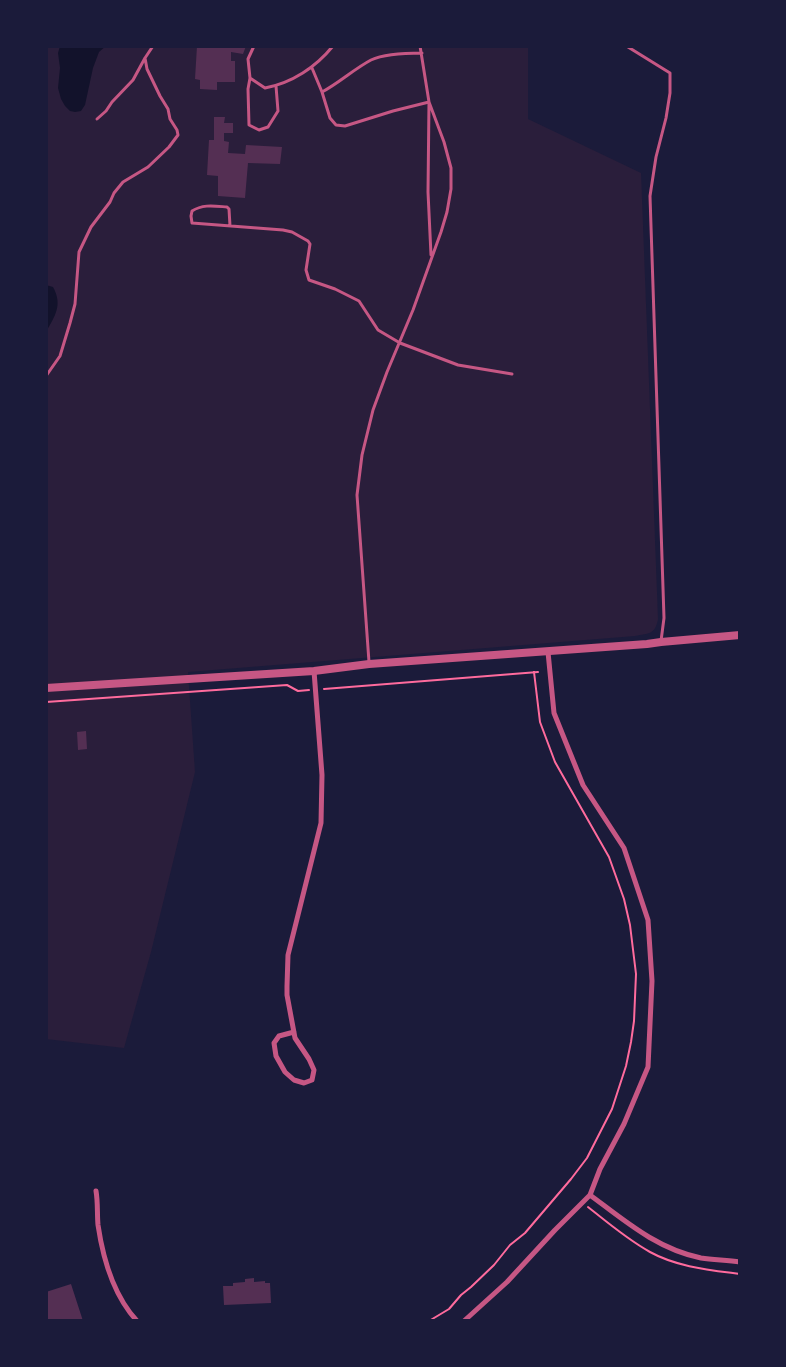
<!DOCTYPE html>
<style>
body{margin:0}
#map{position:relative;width:786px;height:1367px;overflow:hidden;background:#1b1b3a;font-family:"Roboto Condensed",sans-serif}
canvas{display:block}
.frame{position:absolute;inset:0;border:48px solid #1b1b3a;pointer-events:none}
</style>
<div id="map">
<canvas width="786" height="1367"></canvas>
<div class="frame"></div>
</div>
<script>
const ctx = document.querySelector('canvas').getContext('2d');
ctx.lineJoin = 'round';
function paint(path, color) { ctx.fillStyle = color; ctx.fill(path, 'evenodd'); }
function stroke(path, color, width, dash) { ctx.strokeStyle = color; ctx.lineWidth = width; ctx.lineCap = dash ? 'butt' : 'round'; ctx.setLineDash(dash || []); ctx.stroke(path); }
paint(new Path2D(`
 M 46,46 L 528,46 L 528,119 L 641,173 L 658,619 C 655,635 649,633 635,636 L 188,672 L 195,772 L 151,952 L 124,1048 L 46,1039 Z`), '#2a1e3b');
paint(new Path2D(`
 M 60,46 L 106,46 L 99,52 L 93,68 L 85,105 L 81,111 L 75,112 L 70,111 L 65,106 L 61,99 L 58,88 L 60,68 L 58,53 Z
 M 46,285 L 53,287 C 63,305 55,316 46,332 Z`), '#12122b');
paint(new Path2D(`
 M 197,46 L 246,46 L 243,54 L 231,52 L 231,61 L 235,61 L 235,82 L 217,82 L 217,90 L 200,89 L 200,80 L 195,79 Z
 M 214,117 L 225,117 L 224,123 L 233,123 L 233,133 L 224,133 L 224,141 L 229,142 L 228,153 L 245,154 L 246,145 L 282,147 L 280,164 L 248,163 L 245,198 L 218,196 L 218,176 L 207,175 L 209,140 L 214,140 Z
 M 86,731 L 87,749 L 78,750 L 77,732 Z
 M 254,1278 L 254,1282 L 265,1281 L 265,1283 L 270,1283 L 271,1303 L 224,1305 L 223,1286 L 233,1286 L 233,1283 L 245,1282 L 245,1279 Z
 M 71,1284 L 83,1321 L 47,1321 L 46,1292 Z`), '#542f53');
stroke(new Path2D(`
 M 324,689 L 538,672
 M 46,702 L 287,685 L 298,691 L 309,690
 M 588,1207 C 608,1223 628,1240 650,1252 C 677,1267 710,1270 740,1274
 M 429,1321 L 449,1309 L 461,1295 L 471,1287 L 494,1265 L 510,1245 L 525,1233 L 571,1179 L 587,1158 L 612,1109 L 626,1066 L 631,1042 L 634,1021 L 636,974 L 630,925 L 624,899 L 609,857 L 555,762 L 540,722 L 534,672`), '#ff6b9d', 2);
stroke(new Path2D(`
 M 254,46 L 248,59 L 250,78 L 265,88 C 292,83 316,67 333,46
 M 420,46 L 429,102 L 428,192 L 431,255
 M 628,47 L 670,73 L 670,93 L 666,118 L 656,157 L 650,196 L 664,618 L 661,641
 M 422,53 C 407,53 384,54 371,60 C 354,69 339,83 322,92 L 330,118 L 336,125 L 345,126 L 393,111 L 429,102
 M 312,68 L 322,92
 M 250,78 L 248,89 L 249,125 L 259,130 L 268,127 L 278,111 L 276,86
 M 97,119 L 106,111 L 112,102 L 133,80 L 145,58 L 153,46
 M 230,226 L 229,209 L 227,207 C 214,206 203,204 192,211 L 191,216 L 192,223 L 283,230 L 292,232 L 308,241 L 310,244 L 306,270 L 309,280 L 335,289 L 359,301 L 378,330 L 400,343 L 458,365 L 512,374
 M 46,376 L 60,356 L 70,323 L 75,304 L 79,252 L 91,227 L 110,202 L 114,193 L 123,182 L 148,167 L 169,147 L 178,135 L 177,130 L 170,119 L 168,109 L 160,96 L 147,69 L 145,58
 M 369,662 L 357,495 L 362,455 L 373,410 L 387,372 L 413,310 L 441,232 L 447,212 L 451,189 L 451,168 L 444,142 L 429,102`), '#c65784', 3);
stroke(new Path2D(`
 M 294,1032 L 279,1036 L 274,1043 L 276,1056 L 285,1072 L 294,1080 L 304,1083 L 312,1080 L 314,1070 L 309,1059 L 295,1038 L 287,995 L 287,986 L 288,955 L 321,823 L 322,775 L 314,671
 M 96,1191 C 98,1202 97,1214 98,1225 C 103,1259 114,1296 137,1321
 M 590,1195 C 625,1221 657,1249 701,1258 C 714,1260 727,1260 740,1262
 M 464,1321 L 507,1282 L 555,1230 L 590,1195 L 600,1169 L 624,1124 L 648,1067 L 652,981 L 648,920 L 624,848 L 583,785 L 554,713 L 548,652`), '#c65784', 5);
stroke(new Path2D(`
 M 46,688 L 314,671 L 369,664 L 647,644 L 661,642 L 740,635`), '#c65784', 8);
</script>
